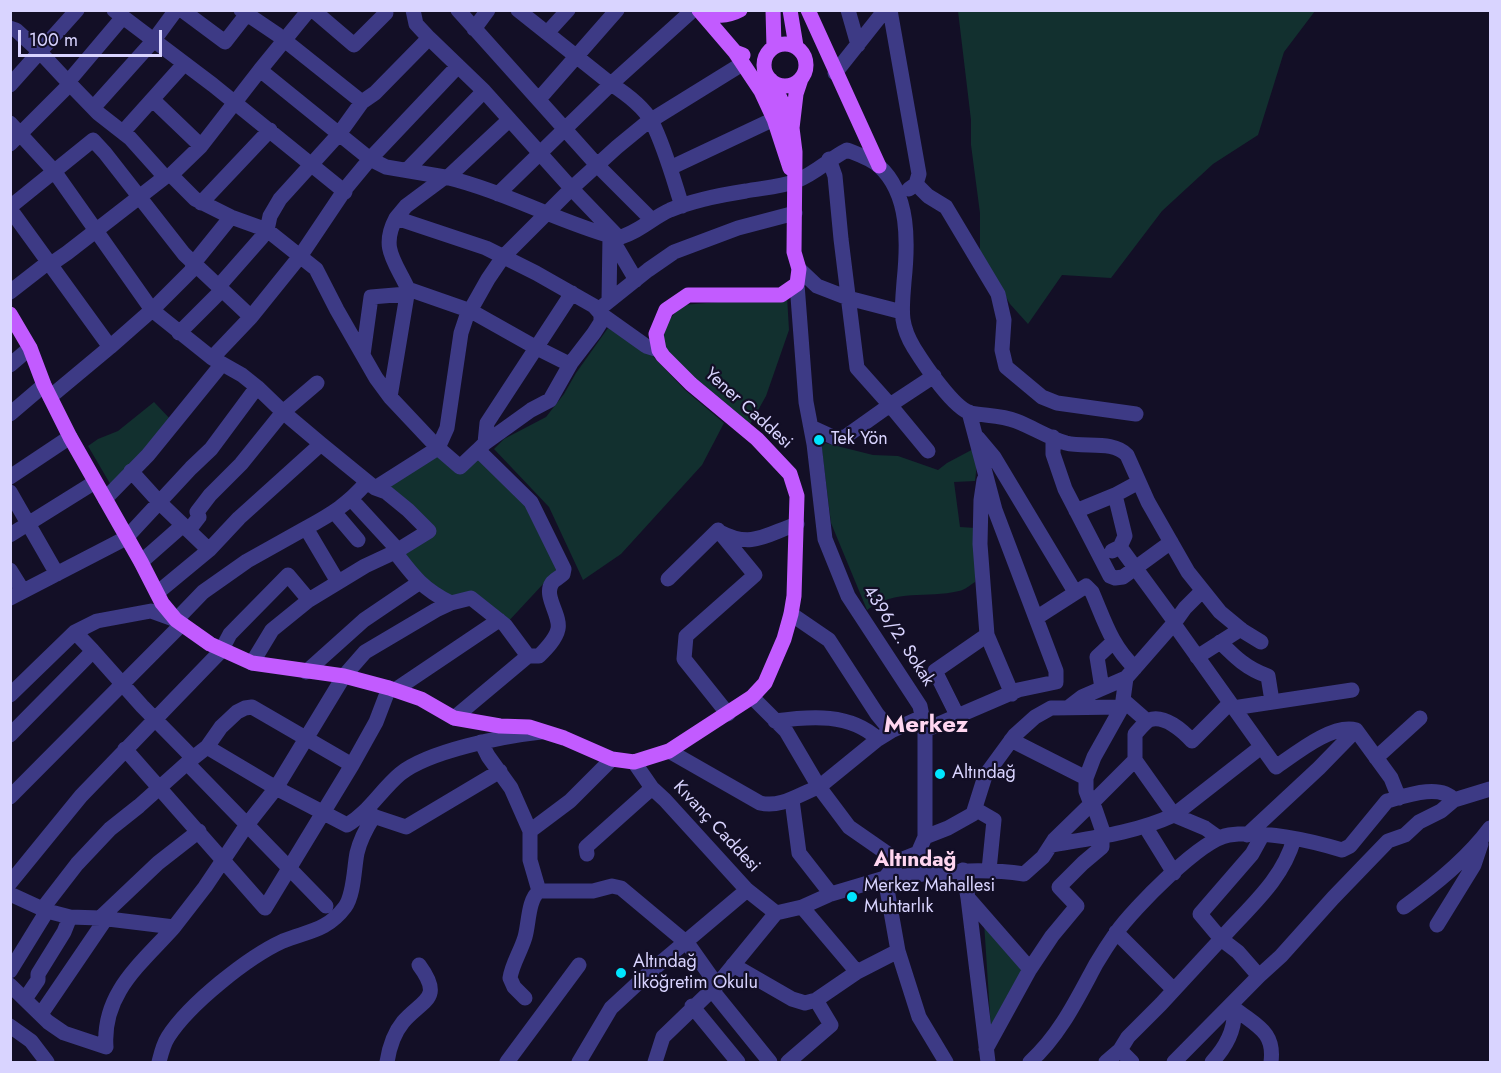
<!DOCTYPE html>
<meta charset="utf-8">
<style>
body{margin:0}
#map{position:relative;width:1501px;height:1073px;overflow:hidden;background:#130f26;font-family:Jost,sans-serif}
canvas{display:block}
.frame{position:absolute;inset:0;border:12px solid #d9d4ff;pointer-events:none}
.scale{position:absolute;left:18px;top:30px;width:144px;height:27px;box-sizing:border-box;border:3px solid #d9d4ff;border-top:0;padding-left:8px;font-size:18px;line-height:21px;white-space:nowrap;color:#d9d4ff;-webkit-text-stroke:4px #130f26;paint-order:stroke}
</style>
<div id="map">
<canvas width="1501" height="1073"></canvas>
<div class="frame"></div>
<div class="scale">100 m</div>
</div>
<script>
const ctx = document.querySelector('canvas').getContext('2d');
ctx.lineJoin = 'round';
function paint(path, color) { ctx.fillStyle = color; ctx.fill(path, 'evenodd'); }
function stroke(path, color, width, dash) { ctx.strokeStyle = color; ctx.lineWidth = width; ctx.lineCap = dash ? 'butt' : 'round'; ctx.setLineDash(dash || []); ctx.stroke(path); }
function drawText(font, color, halo, rows, align = 'center') {
  ctx.font = font + ' Jost,sans-serif'; ctx.lineWidth = 4.5; ctx.setLineDash([]); ctx.textBaseline = 'middle'; ctx.strokeStyle = halo; ctx.fillStyle = color; for (const [text, x, y, turn = 0] of rows) {
    ctx.save(); ctx.translate(x, y); ctx.rotate((+turn || 0) * Math.PI / 180); ctx.textAlign = isNaN(turn) ? turn : align; if (halo) ctx.strokeText(text, 0, 0); ctx.fillText(text, 0, 0); ctx.restore();
  }
}
paint(new Path2D(`
 M 958,11 L 1315,11 L 1284,52 L 1258,135 L 1213,164 L 1162,211 L 1111,278 L 1062,275 L 1028,324 L 1010,304 L 980,252 L 980,213 L 971,145 L 971,120 Z
 M 787,296 L 789,330 L 766,396 L 748,428 L 665,352 C 661,331 667,319 683,305 Z
 M 608,328 L 651,354 L 685,390 L 724,423 L 702,465 L 621,554 L 583,580 L 549,507 L 494,449 L 504,439 L 546,417 L 564,394 L 576,373 Z
 M 154,402 L 173,422 L 112,487 L 88,446 L 98,439 L 118,431 Z
 M 821,442 L 873,455 L 898,456 L 938,470 L 947,463 L 979,446 L 975,481 L 954,482 L 960,527 L 976,528 L 975,582 C 970,585 965,590 959,591 C 926,599 896,588 867,610 L 831,523 Z
 M 438,451 L 460,473 L 478,454 L 530,504 L 558,568 L 505,625 L 473,595 L 452,599 L 425,581 L 402,555 L 429,531 L 379,489 Z
 M 984,922 L 1024,969 L 991,1030 Z`), '#12302f');
stroke(new Path2D(`
 M 182,10 L 225,42 L 250,10
 M 313,10 L 354,45 L 386,13
 M 458,10 L 597,165 L 651,219
 M 518,10 L 611,84 C 625,93 643,106 652,122 C 665,148 673,178 682,206
 M 848,10 L 858,45
 M 890,10 L 919,174 L 916,184 L 909,189
 M 123,17 L 213,85 L 345,192
 M 10,28 L 16,30 L 40,52 L 68,82 L 123,17 L 114,10
 M 474,29 L 488,10
 M 547,33 L 568,10
 M 429,38 L 484,91 L 572,189 L 619,238
 M 458,66 L 370,159 L 386,167 L 445,177 L 406,206 L 396,218 L 486,248 L 536,273 L 594,306 L 601,314 L 601,322 L 594,333 L 571,363 L 550,400 L 531,410 L 485,443 L 478,450
 M 260,70 L 309,10
 M 835,73 L 885,10
 M 10,85 L 77,10
 M 539,99 L 617,10
 M 153,100 L 201,146
 M 362,102 L 375,93 L 429,38 L 416,24 L 413,10
 M 93,108 L 154,40 L 176,10
 M 10,123 L 54,171 L 152,310 L 212,358 L 242,375 L 257,387 L 283,412 L 321,444 L 375,488 L 386,492 L 408,510 L 429,531 L 395,552 C 414,577 423,589 451,603 L 471,598 L 505,625 L 528,656
 M 123,132 L 184,64
 M 10,144 L 70,84
 M 829,159 L 835,176 L 841,239 L 857,368 L 890,405 L 934,376
 M 670,168 L 774,119
 M 407,170 L 484,91
 M 171,175 L 195,199 L 231,217 L 267,230 L 316,269 L 337,310 L 376,378 L 390,397 L 438,448 L 460,467 L 478,450 L 531,502 L 564,569 L 563,574 C 560,577 554,580 552,583 C 543,596 561,615 558,629 C 556,639 546,649 539,656 L 528,656 L 454,718
 M 165,177 L 171,175 L 201,146 L 260,70 L 370,159 L 346,188 L 301,255 L 251,317
 M 445,177 C 504,191 558,222 617,238 C 636,234 652,218 670,210 C 694,200 720,195 746,191 C 762,188 781,187 796,181 C 815,174 829,159 847,150 C 857,154 870,158 879,166 C 910,194 908,244 904,282 C 902,310 899,323 914,348 C 924,364 954,409 971,413 C 986,416 1001,415 1016,421 C 1032,427 1049,438 1066,443 C 1085,448 1113,440 1127,455 L 1148,502 L 1188,572 L 1220,612 L 1243,631 L 1261,642
 M 447,178 L 509,120
 M 916,184 L 928,196 L 946,207 L 998,294 L 1004,320 L 1002,350 L 1006,367 L 1042,397 L 1057,403 L 1136,414
 M 498,194 L 611,84 L 693,10
 M 201,203 L 270,130
 M 10,207 L 93,140 L 105,153 L 184,254 L 251,317 L 212,358
 M 10,209 L 110,347 L 152,310 L 192,270 L 193,264 L 231,217
 M 396,218 C 380,248 395,261 408,289
 M 610,236 L 636,280
 M 799,269 L 817,286 L 848,298 L 902,312
 M 218,287 L 262,237 L 267,230 L 270,216 L 280,199 L 339,134 L 362,102 L 278,35 L 241,10
 M 10,292 L 46,264 L 51,264 L 67,253 L 165,177 L 130,138 L 98,113 L 68,82
 M 609,301 L 610,236
 M 598,310 L 648,270 L 674,252 L 738,228 L 795,213
 M 601,314 L 646,346 L 659,350
 M 179,333 L 222,290
 M 363,355 L 371,297 L 407,294
 M 10,365 L 30,348
 M 50,397 L 110,347
 M 390,397 L 408,289 L 471,311 L 535,347 L 565,362 L 571,363
 M 10,414 L 44,385
 M 811,427 L 835,438 L 845,437 L 890,405 L 928,451
 M 1053,437 L 1053,454 L 1065,489 L 1110,576 L 1115,578 L 1123,577 L 1171,542
 M 978,438 L 994,457 L 1075,592
 M 485,443 L 487,423 L 572,293
 M 131,471 L 160,503 L 209,550 L 157,593
 M 10,477 L 70,437
 M 984,480 L 981,500 L 980,544 L 987,635 L 1012,694
 M 375,488 L 438,448 L 447,428 L 461,333 L 466,318 L 488,279 L 503,257 L 573,187 L 617,147 L 645,124 L 742,64
 M 10,492 L 57,574
 M 105,499 L 148,455 L 222,364
 M 352,500 L 398,550
 M 1076,511 L 1115,495 L 1139,482
 M 335,513 L 358,540
 M 189,530 L 199,517 L 197,512 L 210,495 L 241,464 L 283,412 L 317,383
 M 718,530 L 755,575 L 686,636 L 684,659 L 728,714
 M 720,532 C 752,549 767,534 797,524
 M 10,535 L 95,482
 M 1120,547 L 1175,622
 M 209,550 L 239,518 L 321,444
 M 1112,551 L 1120,547 L 1125,536 L 1115,495
 M 141,562 L 183,525
 M 10,570 L 23,591
 M 668,579 L 718,530
 M 338,582 L 306,528 C 332,514 348,504 367,482
 M 10,598 L 126,538 L 191,468 L 211,449 L 257,387
 M 791,614 L 829,640 L 877,714 L 891,731
 M 1036,618 L 1086,586 L 1092,592 C 1105,622 1111,645 1135,668
 M 1174,624 L 1276,767 C 1295,754 1333,723 1356,730 L 1391,778 L 1399,798
 M 1220,642 C 1235,657 1247,669 1268,676 L 1272,701
 M 93,651 L 142,706 L 193,758 L 187,763 L 326,906
 M 1197,657 L 1241,629
 M 252,663 L 272,630 L 309,600 L 365,566 L 395,552
 M 306,672 L 364,620 L 420,582
 M 1102,688 L 1097,657 L 1113,642
 M 395,690 L 499,620
 M 10,695 L 75,632 L 97,621 L 151,611 L 176,620 L 203,592 L 247,561 L 306,528
 M 752,697 L 786,731 L 819,787 L 878,739 L 891,731 L 922,717
 M 1123,700 L 1147,721
 M 1229,704 L 1192,741 C 1183,731 1164,714 1149,720 C 1144,723 1139,730 1135,734 L 1135,760 L 1174,815 L 1261,747
 M 1069,707 L 1082,697 L 1126,678
 M 1233,708 L 1352,690
 M 958,717 L 935,671 L 987,635
 M 775,721 C 811,716 850,713 878,739
 M 925,730 L 1018,690 L 1056,682 L 1056,671 L 995,510 L 969,412
 M 10,735 L 93,651 L 75,632
 M 1011,740 L 1086,778
 M 481,742 L 488,756 L 511,788 L 530,831 L 530,860 L 539,891 C 528,900 529,923 525,937 C 521,951 512,964 510,978 L 514,987 L 525,998
 M 207,747 L 276,788 L 347,825 C 368,813 381,790 400,774 C 428,751 504,736 541,732
 M 125,749 L 265,908 L 352,765 L 252,707 L 245,708 L 237,712 L 221,727 L 207,747 L 193,758
 M 669,751 L 760,803 C 782,808 799,794 819,787 L 849,827 L 898,861
 M 1376,758 L 1420,718
 M 634,762 L 652,788 L 665,800 L 747,890 L 776,913
 M 352,765 L 376,722 L 389,688
 M 10,797 L 182,624
 M 792,800 L 799,853 L 831,894
 M 975,809 L 994,820 L 989,870
 M 367,814 L 406,827 L 500,771
 M 1145,826 L 1174,873
 M 530,831 L 570,801 L 612,759
 M 1263,834 L 1252,854 L 1200,914 L 1221,939 C 1249,907 1282,881 1294,839
 M 1104,835 L 1095,809 L 1091,804 L 1135,760
 M 1247,835 L 1319,768 L 1356,730
 M 925,837 L 948,828 L 973,814 L 985,776 L 1015,735 L 1035,717 L 1051,708 L 1122,707
 M 1051,845 C 1092,838 1135,833 1174,815 L 1205,828 L 1219,838
 M 587,854 L 586,847 L 652,788
 M 963,870 L 968,898 L 988,1062
 M 10,883 L 81,796 L 221,651 L 230,634 L 288,575 L 309,600
 M 539,891 L 593,891 L 612,886 L 621,888 L 688,944 L 717,985
 M 10,894 L 47,911 L 70,917 L 100,918 L 174,927 L 205,887 L 246,826 L 276,788 L 344,676 L 365,652 L 436,610 L 451,603
 M 968,898 L 1030,969 L 1052,936 L 1077,906 L 1059,887 L 1083,863 L 1102,847 L 1102,841 L 1098,836
 M 802,907 L 857,972
 M 1404,907 C 1436,884 1467,859 1490,828
 M 43,908 L 77,864 L 110,829 L 139,806 L 187,763
 M 776,913 L 802,907 L 831,894 L 885,878 L 898,861 L 918,853 L 925,837 L 925,730 L 920,706 L 848,596 L 825,539 L 814,444 L 806,402 L 797,284
 M 100,918 L 158,863 L 199,831
 M 1437,925 L 1474,865 L 1481,844
 M 1116,932 L 1173,989
 M 898,951 L 919,1017 L 946,1062
 M 733,965 L 792,999 L 805,1003 L 816,1000 L 857,972 L 898,951 L 885,878 C 932,873 977,867 1024,874 L 1043,857 L 1054,840 L 1091,804 L 1086,791 L 1086,778 L 1094,757 L 1122,707 L 1126,678 L 1175,622 L 1185,608 L 1202,591
 M 10,971 L 47,911
 M 10,985 L 48,1022 L 64,1033 L 106,1047 C 102,993 141,964 174,927
 M 711,989 L 770,1062
 M 25,999 L 38,980 L 38,974 L 64,932 L 70,917
 M 692,1006 L 738,1062
 M 1234,1008 C 1256,1026 1275,1031 1271,1062
 M 41,1014 L 105,920
 M 10,1026 L 31,1041 L 47,1062
 M 986,1049 L 1030,969
 M 1120,1050 L 1132,1062
 M 159,1062 C 161,1054 163,1045 168,1037 C 189,1004 248,957 283,941 C 308,931 327,931 345,907 C 354,895 354,868 357,853 C 360,840 367,827 374,816
 M 387,1062 C 389,1049 394,1033 403,1022 C 423,999 444,999 419,965
 M 507,1062 L 579,965
 M 579,1062 L 611,1008 L 651,971 L 747,890
 M 655,1062 L 663,1037 L 717,985 L 776,913
 M 788,1062 L 831,1025 L 816,1000
 M 1030,1062 C 1060,1035 1077,999 1096,964 C 1102,954 1109,943 1116,933 C 1133,909 1201,839 1229,835 C 1262,830 1309,840 1342,850 L 1350,846 L 1387,801 C 1405,796 1440,783 1454,800
 M 1106,1062 L 1120,1050 L 1128,1037 L 1161,1004 L 1221,939 L 1238,952 L 1259,976 L 1281,956 L 1333,898 L 1388,841 L 1405,835 L 1419,822 L 1441,811 L 1454,800 L 1490,789
 M 1174,1062 L 1259,976
 M 1212,1062 C 1225,1048 1236,1029 1234,1008 L 1229,1007`), '#3d3a85', 15);
stroke(new Path2D(`
 M 699,10 L 735,52 L 743,55
 M 702,10 C 716,17 727,17 740,10
 M 773,10 L 774,47
 M 790,10 L 796,46
 M 808,10 L 879,166
 M764 65a21 21 0 1 1 42 0a21 21 0 1 1-42 0Z
 M 735,52 L 761,91 L 774,119 L 790,168
 M 771,80 L 782,102 L 791,125
 M 10,314 L 30,348 L 44,385 L 70,437 L 141,562 L 162,603 L 176,620 L 210,644 L 252,663 L 344,676 L 389,688 L 421,699 L 454,718 L 500,726 L 529,727 L 564,738 L 612,759 L 634,762 L 669,751 L 752,697 L 765,683 L 784,639 L 791,614 L 794,596 L 797,496 L 790,474 L 757,439 L 691,384 L 663,356 L 659,350 L 656,334 L 666,310 L 688,295 L 781,295 L 797,284 L 799,269 L 794,252 L 795,152 L 792,128 L 796,94 L 801,79`), '#c25bff', 15);
for (const [x, y, r, color] of [
 [819,440,6,"#00e5ff"],
 [940,774,6,"#00e5ff"],
 [852,897,6,"#00e5ff"],
 [621,973,6,"#00e5ff"]
]) { const dot = new Path2D(); dot.arc(x, y, r, 0, 2 * Math.PI); ctx.fillStyle = color; ctx.fill(dot); stroke(dot, '#130f26', 2); }
drawText('18px', '#d9d4ff', '#130f26', [
 ["Yener Caddesi",748,409,42],
 ["4396/2. Sokak",898,636,57],
 ["Kıvanç Caddesi",716,827,47]
]);
drawText('18px', '#d9d4ff', '#130f26', [
 ["Tek Yön",831,440],
 ["Altındağ",952,774],
 ["Merkez Mahallesi",864,887],
 ["Muhtarlık",864,908],
 ["Altındağ",633,963],
 ["İlköğretim Okulu",633,984]
], 'left');
drawText('bold 21px', '#ffd6f0', '#130f26', [
 ["Altındağ",915,861]
]);
drawText('bold 24px', '#ffd6f0', '#130f26', [
 ["Merkez",926,726]
]);
</script>
